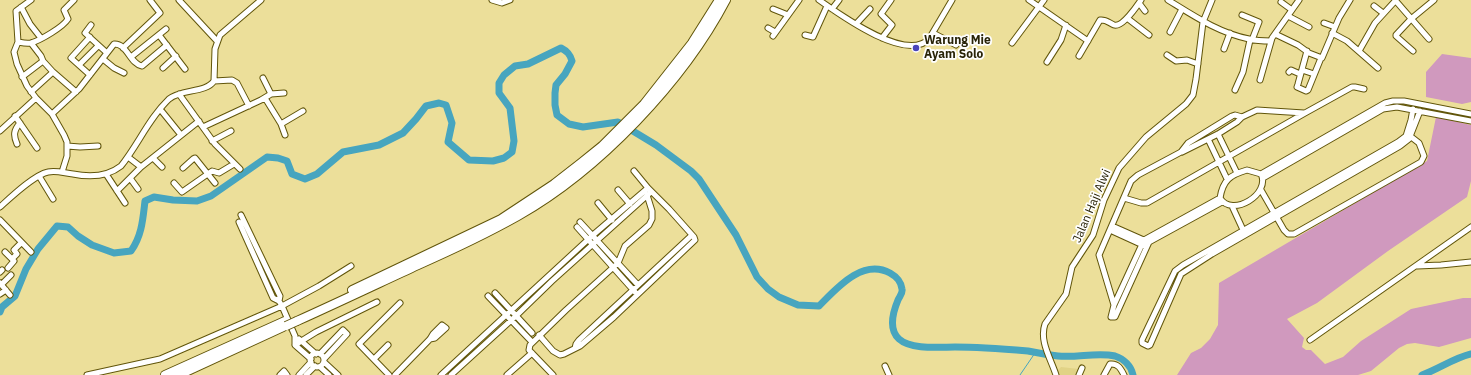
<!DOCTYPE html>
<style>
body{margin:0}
canvas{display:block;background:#ecdf9a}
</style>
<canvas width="1471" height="375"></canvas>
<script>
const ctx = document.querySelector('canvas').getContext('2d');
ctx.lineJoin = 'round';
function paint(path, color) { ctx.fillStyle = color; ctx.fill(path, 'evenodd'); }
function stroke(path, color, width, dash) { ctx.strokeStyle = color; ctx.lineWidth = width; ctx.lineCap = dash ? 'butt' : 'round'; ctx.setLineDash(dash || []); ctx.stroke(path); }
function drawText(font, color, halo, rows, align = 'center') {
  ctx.font = font + ' "IBM Plex Sans",sans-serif'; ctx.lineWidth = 3.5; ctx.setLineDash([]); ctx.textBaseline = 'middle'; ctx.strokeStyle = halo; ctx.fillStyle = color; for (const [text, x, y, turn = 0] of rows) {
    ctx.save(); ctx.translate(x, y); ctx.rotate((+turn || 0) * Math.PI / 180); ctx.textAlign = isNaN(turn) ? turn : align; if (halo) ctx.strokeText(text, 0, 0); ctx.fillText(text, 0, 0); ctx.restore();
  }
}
paint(new Path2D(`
 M 1061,367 L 1079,369 L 1076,375 L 1059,375 L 1057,371 Z`), '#e1d386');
paint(new Path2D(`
 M 1442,54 L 1471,58 L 1471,102 L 1462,104 L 1426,97 L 1426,72 Z
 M 1436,117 L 1471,125 L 1471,181 L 1467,197 L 1388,251 L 1317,303 L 1287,319 L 1304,338 L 1302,347 L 1306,350 L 1311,350 L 1325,364 L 1343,357 L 1361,341 L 1411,309 L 1463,298 L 1471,298 L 1471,338 L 1439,347 L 1415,343 L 1407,344 L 1399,348 L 1371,371 L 1358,375 L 1177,375 L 1191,353 L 1201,348 L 1210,339 L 1218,325 L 1219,283 L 1427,161 Z`), '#d099be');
stroke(new Path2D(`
 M 1020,375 L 1035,353`), '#47a5bf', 1);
stroke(new Path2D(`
 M 0,312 L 2,307 L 15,296 L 26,269 L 38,249 L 57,226 L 68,227 L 78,236 L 92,245 L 114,253 L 131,251 C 142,236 143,218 145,201 L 154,197 L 173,200 L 197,201 L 211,196 L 267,157 L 278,158 L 287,161 L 292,174 L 305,179 L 317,174 L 343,152 L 379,145 L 403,133 L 416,119 L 426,106 L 439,103 L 446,105 L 452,123 L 448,142 L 469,160 L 493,161 L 504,158 L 512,152 L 514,141 L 510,108 L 499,93 L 499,83 L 504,75 L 515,66 L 528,64 L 561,48 C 567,51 570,54 572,61 L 565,74 L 556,85 L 555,93 L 555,105 L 557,115 L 569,124 L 583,127 L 618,122 L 656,145 L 691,171 L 699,179 L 736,235 L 757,277 L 768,289 L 779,297 L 798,305 L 819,306 C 836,289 862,258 890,273 C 897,277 901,281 902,289 C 903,293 900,296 898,300 C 893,312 888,329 899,339 C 911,350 940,347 955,347 C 979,347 1004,349 1028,351 C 1038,353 1048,355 1058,356 C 1077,358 1097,352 1115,356 C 1124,359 1131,366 1133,375
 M 1422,375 C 1439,369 1454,358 1471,354`), '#47a5bf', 7);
const minor = new Path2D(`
 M 31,0 L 16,11 L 18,42 L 14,52 L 17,64 L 27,86 L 36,98 L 52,114 L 64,135 L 67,142 L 67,156 L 62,172
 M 179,0 L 217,41
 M 492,0 L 502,3 L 510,0
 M 819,0 C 839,14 906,63 929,39 L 952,0
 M 1029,0 L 1088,41
 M 1168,0 C 1194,16 1219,33 1249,39 C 1257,41 1264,41 1271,41
 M 1395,0 L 1429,39
 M 1281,2 L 1292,10
 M 1139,3 L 1145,11
 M 1374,6 L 1383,13
 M 21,7 L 30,24 L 41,38
 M 773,9 L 788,15
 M 832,9 L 839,0
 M 1242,15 L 1259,22 L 1252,40
 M 1288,16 L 1309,27
 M 1127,18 L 1149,35
 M 1324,23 L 1335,27
 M 856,24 L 870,9
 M 91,25 L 85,33 L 107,53
 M 768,28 L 775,32
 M 1170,32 L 1182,9
 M 933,33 L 956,45
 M 1332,33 L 1347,41 L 1378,68
 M 1275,34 L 1298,45 L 1309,53 L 1322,58 L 1339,18 L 1350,0
 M 159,35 L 185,69
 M 805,35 L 813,37 L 827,6
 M 773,36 L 799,0
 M 90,37 L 71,58 L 90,75
 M 882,38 L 892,25 L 881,14 L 891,0
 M 18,42 C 23,43 27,44 31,43 C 41,40 63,27 68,19 L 64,10 L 74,0
 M 31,43 L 41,56 L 43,61
 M 1012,43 L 1044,0
 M 123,48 L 160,13 L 150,0
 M 1224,49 L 1230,33
 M 1307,51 L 1298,84 L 1297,87 L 1306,91 L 1308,90 L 1321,58
 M 1359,51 L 1375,23 L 1396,0
 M 1413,51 L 1396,36 L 1396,35 L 1411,19 L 1434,0
 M 1167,55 L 1176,61 L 1187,60 L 1198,64
 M 1079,56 L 1100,20 C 1106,19 1109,23 1114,25 C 1122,28 1137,6 1141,0
 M 131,57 L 166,29
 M 103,59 L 114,68 L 124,73
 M 1047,62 L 1061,40 L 1066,25
 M 79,65 L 97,47
 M 163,68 L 176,56
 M 1302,70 L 1314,74
 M 1289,72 L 1291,70 L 1300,74
 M 22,77 L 43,61 L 53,72
 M 263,78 L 271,94
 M 1260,80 L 1272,38 L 1299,0
 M 214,81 L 232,80 L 237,83 L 249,106
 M 1235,90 L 1243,72 L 1250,40
 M 31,92 L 53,72 L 76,92
 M 179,94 L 215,144 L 240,169
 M 265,98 L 281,124 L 285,135
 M 160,109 L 181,135
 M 1413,109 L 1411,120 L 1406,136 L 1398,142 L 1183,265 L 1175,271 L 1142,340 L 1142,343 L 1148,346 L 1150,345 L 1181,274 L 1212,254 L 1400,146 L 1409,139 L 1420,111
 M 52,114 L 79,89 L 114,44 C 127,43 130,64 142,66 L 167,45
 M 15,116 L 37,148
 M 281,124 L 303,111
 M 203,127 L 261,100 L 271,94 L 284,93
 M 0,131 L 36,98
 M 1218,134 L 1237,173
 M 1208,139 L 1227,179
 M 212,141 L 231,131
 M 17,144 C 13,135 14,130 20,123
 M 67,146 L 80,147 L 98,146
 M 1182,152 L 1218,134 L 1237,122 L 1242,117 L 1257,110 L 1304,113
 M 128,157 L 141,167
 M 153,158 L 162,167
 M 183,168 L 193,159 L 195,158 L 215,183
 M 1247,170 L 1261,174 C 1271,194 1232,218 1220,198 C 1223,180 1230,175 1247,170 Z
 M 106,174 L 125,203
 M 1261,174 L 1385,103 L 1393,101 L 1404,101 L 1471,114
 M 39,176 L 53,199
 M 130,178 L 138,189
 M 1263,178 L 1383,109 L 1397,107 L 1471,121
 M 174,183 L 182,192 L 212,171 L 219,173 L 234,164
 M 618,190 L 630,204
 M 1261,190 L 1284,230 L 1288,234 L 1294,234 L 1421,162 L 1424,156 L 1419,143 L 1410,136
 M 117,191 L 141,167 L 199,121
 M 1124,198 L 1141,203 L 1147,203 L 1305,113 L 1352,87 L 1355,87 L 1364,89
 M 1220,198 L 1144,240 L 1114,305 L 1111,317 L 1115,317 L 1149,242 L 1222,202
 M 598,203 L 612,220
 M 1232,206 L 1244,232
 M 0,207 C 11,197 34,175 48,172 C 56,170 64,173 73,174 C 88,177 107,177 121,166 C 138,145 149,118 169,99 C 181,89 206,93 214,81 L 215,49 L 220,35 L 261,0
 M 241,215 L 278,292 L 280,296 L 279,301
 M 0,220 L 31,252
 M 239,222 L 273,298 L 279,301 L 282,306 L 319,286 L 351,266
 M 580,222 L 638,285
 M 1112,226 L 1146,241
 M 577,227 L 635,292
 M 1110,230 L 1145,246
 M 5,252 L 12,259
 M 1417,266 L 1441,265 L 1471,262
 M 8,268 L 14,261 L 12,259 L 17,254 L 14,250 L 21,243
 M 0,272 L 2,270
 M 0,283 L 10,295
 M 1,285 L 11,275
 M 495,293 L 532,333
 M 0,294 L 6,290
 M 488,296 L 532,342
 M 1114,305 L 1099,255 L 1131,181 L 1138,175 L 1181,152 L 1188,143 L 1232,116 L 1235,115 L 1242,117
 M 539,335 L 553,351 L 560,355 L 564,354 L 580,346 L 614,317 L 695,240 L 694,237 L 669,209 L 648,188 L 634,171
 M 299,339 L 316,354
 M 1310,340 L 1471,227
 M 295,345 L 316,332 L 377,302
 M 575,348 L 576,344 L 579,340 L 692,235
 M310 360a7 7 0 1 1 14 0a7 7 0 1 1-14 0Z
 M 320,354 L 343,330 L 347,334 L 324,359
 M 374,359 L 388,345
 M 324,362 L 338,375
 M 885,366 L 889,375
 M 320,367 L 329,375
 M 87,375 L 160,359 L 282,306 L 295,336 L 295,345 L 311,359
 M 280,375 L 284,371 L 287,375
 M 299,375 L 311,362
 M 306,375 L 315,366
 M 389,375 L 359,344 L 400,303
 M 395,375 L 430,339 L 433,334 L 442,325 L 446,328 L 435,338 L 430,339
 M 441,375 L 593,235 L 648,188
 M 451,375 L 517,315 L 552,281 L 651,192
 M 507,375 L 532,353
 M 553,375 L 529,350 L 530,345 L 566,310 L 618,263 L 625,246 L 649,225 L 652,219 L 652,211 L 647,195
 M 1056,375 C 1051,359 1039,341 1045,324 L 1066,294 L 1072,267 L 1093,235 L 1104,200 L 1119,168 L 1146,137 L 1186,104 L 1193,95 L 1196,79 L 1203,22 L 1212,0
 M 1079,375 L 1082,368
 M 1104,375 L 1110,364 C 1118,363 1121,369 1124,375`);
const highway = new Path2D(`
 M 352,290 L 501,219 L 554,184 L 581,163 L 602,146 L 644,104 L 692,43 L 719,0
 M 297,321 C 337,303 377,284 418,265 C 452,250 486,234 518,216 C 599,170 683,82 726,0
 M 165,375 L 285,321
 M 179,375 L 283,327`);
stroke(minor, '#61550a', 7);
stroke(highway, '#61550a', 10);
stroke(minor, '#fff', 5);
stroke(highway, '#fff', 8);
const highwayBridge = new Path2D(`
 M 286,326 L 297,321`);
stroke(highwayBridge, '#61550a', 10, []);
stroke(highwayBridge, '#fff', 8);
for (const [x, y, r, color] of [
 [916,48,4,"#4a44ba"]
]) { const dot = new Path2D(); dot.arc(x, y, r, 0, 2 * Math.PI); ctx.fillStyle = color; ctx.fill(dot); stroke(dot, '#fefefe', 1.5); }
drawText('bold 12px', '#282307', '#fefefe', [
 ["Warung Mie",924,41],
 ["Ayam Solo",924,55]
], 'left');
drawText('12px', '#282307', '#fefefe', [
 ["Jalan Haji Alwi",1092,206,-67]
]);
</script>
